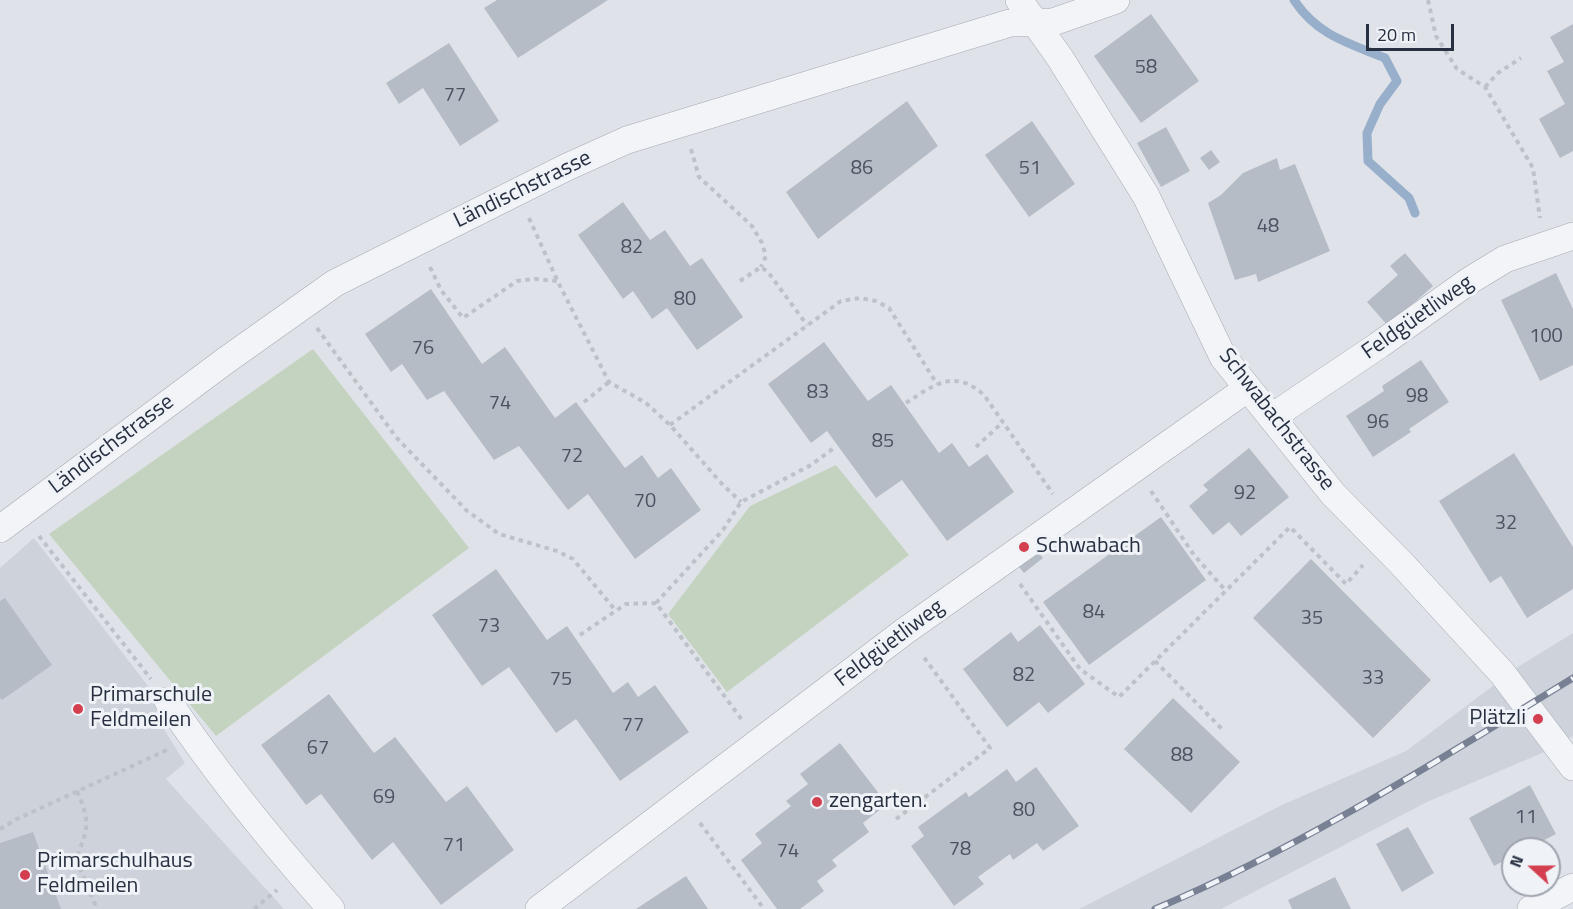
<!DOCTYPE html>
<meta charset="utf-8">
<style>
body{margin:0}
#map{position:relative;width:1573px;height:909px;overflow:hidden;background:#dfe3e9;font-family:"Titillium Web",sans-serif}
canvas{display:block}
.north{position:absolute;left:1501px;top:837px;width:60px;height:60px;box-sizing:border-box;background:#eff2f6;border:2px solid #9fa4ae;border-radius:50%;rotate:291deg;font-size:16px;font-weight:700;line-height:24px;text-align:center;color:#273041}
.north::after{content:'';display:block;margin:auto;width:21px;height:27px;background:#d43f50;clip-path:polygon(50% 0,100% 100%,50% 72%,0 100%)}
.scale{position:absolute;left:1366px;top:24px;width:88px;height:27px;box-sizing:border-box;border:3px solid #273041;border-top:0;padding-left:8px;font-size:18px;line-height:21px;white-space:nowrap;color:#273041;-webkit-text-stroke:4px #eff2f6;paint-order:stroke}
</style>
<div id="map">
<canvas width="1573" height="909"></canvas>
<div class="north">N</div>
<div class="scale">20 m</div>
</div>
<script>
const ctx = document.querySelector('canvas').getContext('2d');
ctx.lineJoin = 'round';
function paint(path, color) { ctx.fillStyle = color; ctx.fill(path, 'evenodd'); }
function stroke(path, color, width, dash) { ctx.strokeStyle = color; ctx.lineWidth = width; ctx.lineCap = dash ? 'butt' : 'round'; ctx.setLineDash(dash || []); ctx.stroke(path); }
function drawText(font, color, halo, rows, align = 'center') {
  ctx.font = font + ' "Titillium Web",sans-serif'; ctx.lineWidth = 6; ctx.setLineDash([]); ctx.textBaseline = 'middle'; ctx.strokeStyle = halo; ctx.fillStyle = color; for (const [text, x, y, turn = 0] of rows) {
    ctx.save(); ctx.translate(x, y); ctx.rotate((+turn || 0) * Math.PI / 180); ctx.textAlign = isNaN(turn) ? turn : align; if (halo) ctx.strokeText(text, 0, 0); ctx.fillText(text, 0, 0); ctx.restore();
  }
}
paint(new Path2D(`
 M 34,538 L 148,686 L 165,731 L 185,763 L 166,779 L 284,909 L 0,909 L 0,568 Z
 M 1573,633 L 1573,736 L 1542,753 L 1427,802 L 1221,909 L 1079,909 L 1282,805 L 1406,751 L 1521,665 Z`), '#cdd2db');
paint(new Path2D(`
 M 313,349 L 469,548 L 216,736 L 49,534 Z
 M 836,465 L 909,555 L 727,692 L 668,614 L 750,506 Z`), '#c4d3c0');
stroke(new Path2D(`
 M 1294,0 C 1317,35 1348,43 1385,58 L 1397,81 L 1380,104 L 1367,133 L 1368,161 L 1409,198 L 1415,213`), '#98afcb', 9);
paint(new Path2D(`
 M 497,0 L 608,0 L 518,58 L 484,8 Z
 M 1151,14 L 1199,81 L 1141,123 L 1094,56 Z
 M 1573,24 L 1573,151 L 1560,158 L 1539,119 L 1565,104 L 1547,71 L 1564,62 L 1550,37 Z
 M 449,43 L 499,121 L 460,146 L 423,88 L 399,104 L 386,83 Z
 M 907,101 L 938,146 L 818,239 L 786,192 Z
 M 1032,121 L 1075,184 L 1029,217 L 985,155 Z
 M 1166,127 L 1190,171 L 1161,187 L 1137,143 Z
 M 1211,150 L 1220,162 L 1209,170 L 1200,158 Z
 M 1277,158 L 1280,170 L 1295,164 L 1330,251 L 1258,282 L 1256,274 L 1235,280 L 1208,203 L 1221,195 L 1243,173 Z
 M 623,202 L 650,240 L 665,230 L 690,266 L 702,258 L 743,317 L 697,350 L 667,308 L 652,319 L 633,291 L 623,299 L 578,235 Z
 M 1405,253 L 1433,286 L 1388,326 L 1367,302 L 1398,275 L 1390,266 Z
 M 1556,273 L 1573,309 L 1573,365 L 1540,381 L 1501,300 Z
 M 431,289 L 482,364 L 505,347 L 555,418 L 576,402 L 625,468 L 642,455 L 658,478 L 671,468 L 701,510 L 635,559 L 588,494 L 568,510 L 519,446 L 494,460 L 444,391 L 427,400 L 402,364 L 391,372 L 365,334 Z
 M 824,342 L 868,401 L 891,385 L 939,453 L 952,443 L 969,467 L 987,454 L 1014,492 L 947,541 L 902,480 L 876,498 L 827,431 L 811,443 L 768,384 Z
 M 1421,360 L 1449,402 L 1409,429 L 1411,432 L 1373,457 L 1346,416 L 1384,391 L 1382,386 Z
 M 1249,448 L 1289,497 L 1241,536 L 1229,522 L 1213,535 L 1189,506 L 1208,490 L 1203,485 Z
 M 1514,453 L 1573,547 L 1573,589 L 1527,618 L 1501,576 L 1490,583 L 1439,501 Z
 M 1161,517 L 1206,580 L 1089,665 L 1043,602 Z
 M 1039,553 L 1043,558 L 1024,573 L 1019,567 Z
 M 1311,559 L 1431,680 L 1373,738 L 1253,618 Z
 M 496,569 L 547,640 L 567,626 L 613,693 L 628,682 L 638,697 L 655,685 L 689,732 L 620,781 L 576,719 L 556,733 L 509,667 L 482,686 L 432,615 Z
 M 5,598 L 52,665 L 2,700 L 0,698 L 0,601 Z
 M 1040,625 L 1085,684 L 1048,713 L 1039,702 L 1007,727 L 963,669 L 1011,632 L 1018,642 Z
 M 329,694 L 374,753 L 395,737 L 446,802 L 467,786 L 514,850 L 441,905 L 393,842 L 372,860 L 321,794 L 306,805 L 261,745 Z
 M 1173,698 L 1240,762 L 1191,813 L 1124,749 Z
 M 840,743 L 887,804 L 863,823 L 869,832 L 832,860 L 837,866 L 817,881 L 824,891 L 800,909 L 777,909 L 741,860 L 762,843 L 755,834 L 791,806 L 786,801 L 808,784 L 800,774 Z
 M 1036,767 L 1079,826 L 1043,851 L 1037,843 L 1013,860 L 1010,854 L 978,877 L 984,884 L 954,906 L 911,846 L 924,836 L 918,827 L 966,792 L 969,797 L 1007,769 L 1016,782 Z
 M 1530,785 L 1556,834 L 1527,849 L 1513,849 L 1513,856 L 1494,866 L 1469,818 Z
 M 1408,827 L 1434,873 L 1402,892 L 1376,844 Z
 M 33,832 L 61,909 L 0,909 L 0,843 Z
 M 686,876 L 708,909 L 636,909 Z
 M 1335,877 L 1351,909 L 1292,909 L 1288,900 Z`), '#b6bcc6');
const minor = new Path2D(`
 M 1019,0 L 1060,58 L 1146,196 L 1223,357 L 1333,494 L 1402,564 L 1502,673 L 1573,767
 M 1272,417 L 1379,345 L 1469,281 L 1505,259 L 1573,236
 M 0,529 L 225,361 L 335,283 L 567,167 L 627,140 L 1010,23 L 1053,22 L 1116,0
 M 168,701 C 216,774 273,843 331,909
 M 539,909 L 905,631 L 1248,388
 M 1531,909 L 1573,887`);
stroke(minor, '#a4aab3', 28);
stroke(new Path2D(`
 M 1428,0 L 1436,36 L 1457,69 L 1485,87 L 1533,168 L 1540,218
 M 1485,87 L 1498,73 L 1521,58
 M 691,149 L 699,177 L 752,226 L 762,243 L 766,256 L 761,267
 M 529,218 L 558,282 L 609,382 L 646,403 L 670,425 L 723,485 L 741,502
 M 430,267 L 441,290 L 463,318 L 517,281 L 535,279 L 557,281
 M 740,281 L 761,267 L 768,272 L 807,325
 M 317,328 L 396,437 L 466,510 L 499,534 L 557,551 L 573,559 L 616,611
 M 584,402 L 609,382
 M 906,403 C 934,385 954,368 984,395 L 1053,494
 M 670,425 L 841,301 L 860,298 L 876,301 L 889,308 L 937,384
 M 976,447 L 1003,422
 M 1151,491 L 1194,555 L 1226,591
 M 39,536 L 151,679
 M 1020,584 L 1080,669 L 1119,697 L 1290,527 L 1346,584 L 1363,565
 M 656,603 L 723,530 L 741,502 L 811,465 L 834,448
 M 580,635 L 626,604 L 656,603 L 742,720
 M 1155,661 L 1222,729
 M 77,791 C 91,823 88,828 76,859 L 97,909
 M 896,819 L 990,748 L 923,656
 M 700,823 L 764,909
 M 0,829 L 17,819 L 167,750
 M 254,909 L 277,890`), '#bdc1c8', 4, [4.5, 4.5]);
stroke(minor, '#f2f4f7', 27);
const rail = new Path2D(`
 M 1155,909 C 1302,847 1437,761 1573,678`);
stroke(rail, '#788193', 7);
stroke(rail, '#eff2f6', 4.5, [14]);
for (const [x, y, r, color] of [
 [1024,547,6,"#d43f50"],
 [78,709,6,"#d43f50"],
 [1538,719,6,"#d43f50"],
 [817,802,6,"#d43f50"],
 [25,875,6,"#d43f50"]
]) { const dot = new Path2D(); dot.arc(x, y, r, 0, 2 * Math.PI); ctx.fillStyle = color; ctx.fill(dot); stroke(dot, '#eff2f6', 2); }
drawText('20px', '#4b5362', null, [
 ["58",1146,68],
 ["77",455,96],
 ["86",862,169],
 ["51",1030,169],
 ["48",1268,227],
 ["82",632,248],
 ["80",685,300],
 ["100",1546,337],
 ["76",423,349],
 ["83",818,393],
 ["98",1417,397],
 ["74",500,404],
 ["96",1378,423],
 ["85",883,442],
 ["72",572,457],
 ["92",1245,494],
 ["70",645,502],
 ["32",1506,524],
 ["84",1094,613],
 ["35",1312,619],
 ["73",489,627],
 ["82",1024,676],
 ["33",1373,679],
 ["75",561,680],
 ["77",633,726],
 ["67",318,749],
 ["88",1182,756],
 ["69",384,798],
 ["80",1024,811],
 ["11",1526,818],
 ["71",454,846],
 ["78",960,850],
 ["74",788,852]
]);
drawText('22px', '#273041', '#eff2f6', [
 ["Ländischstrasse",523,190,-26],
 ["Feldgüetliweg",1418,318,-35],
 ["Schwabachstrasse",1276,420,52],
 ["Ländischstrasse",112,445,-37],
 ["Feldgüetliweg",890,644,-37]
]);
drawText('22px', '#273041', '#eff2f6', [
 ["Schwabach",1036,547],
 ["Primarschule",90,696],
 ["Feldmeilen",90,721],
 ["Plätzli",1526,719,"right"],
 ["zengarten.",829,802],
 ["Primarschulhaus",37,862],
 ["Feldmeilen",37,887]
], 'left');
</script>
